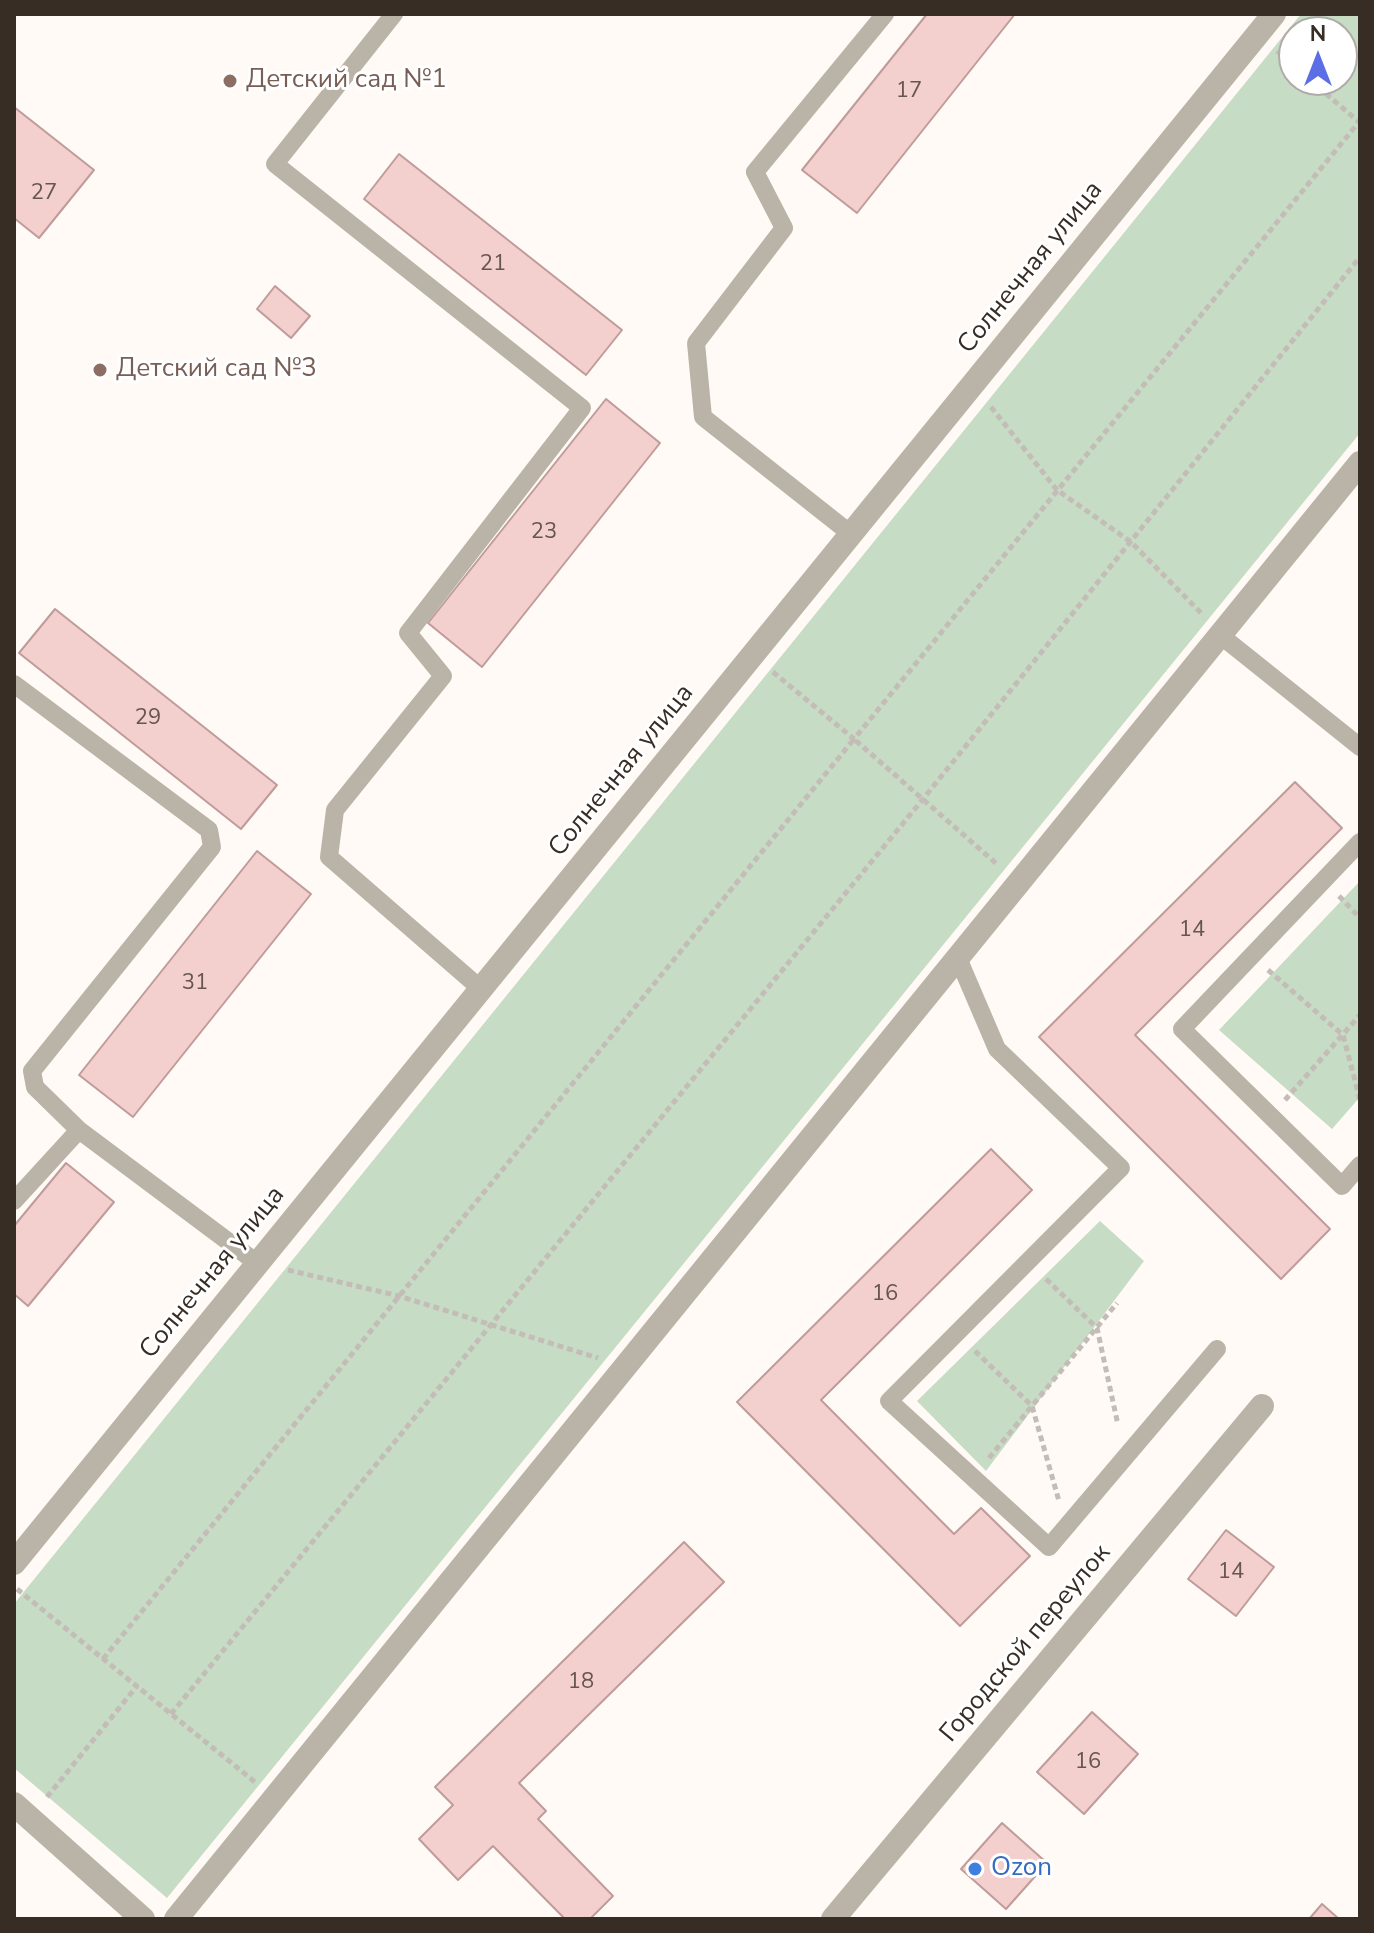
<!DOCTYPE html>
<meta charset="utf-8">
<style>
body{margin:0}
#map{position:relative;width:1374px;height:1933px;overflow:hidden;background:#fffaf5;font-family:"Nunito Sans",sans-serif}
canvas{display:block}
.frame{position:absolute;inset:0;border:16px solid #372d25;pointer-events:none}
.north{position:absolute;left:1278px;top:16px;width:80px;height:80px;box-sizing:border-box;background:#fff;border:2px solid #afaba8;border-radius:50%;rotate:0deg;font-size:22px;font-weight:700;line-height:32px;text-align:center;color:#372d25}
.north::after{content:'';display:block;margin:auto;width:28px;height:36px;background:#5c6ee5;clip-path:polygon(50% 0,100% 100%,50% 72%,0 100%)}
</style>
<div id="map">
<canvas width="1374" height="1933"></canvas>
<div class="frame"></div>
<div class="north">N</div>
</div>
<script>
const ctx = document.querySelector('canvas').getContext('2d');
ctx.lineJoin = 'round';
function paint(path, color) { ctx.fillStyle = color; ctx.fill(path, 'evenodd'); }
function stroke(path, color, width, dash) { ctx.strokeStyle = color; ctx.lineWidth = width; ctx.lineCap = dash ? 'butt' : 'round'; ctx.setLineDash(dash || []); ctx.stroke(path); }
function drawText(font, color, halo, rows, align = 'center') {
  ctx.font = font + ' "Nunito Sans",sans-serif'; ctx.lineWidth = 6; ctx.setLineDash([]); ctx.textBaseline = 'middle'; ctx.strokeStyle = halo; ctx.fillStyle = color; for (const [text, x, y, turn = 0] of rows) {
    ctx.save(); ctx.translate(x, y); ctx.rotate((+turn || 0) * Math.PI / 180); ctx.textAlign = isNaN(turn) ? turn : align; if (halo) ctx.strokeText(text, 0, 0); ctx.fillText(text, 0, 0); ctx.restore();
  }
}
paint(new Path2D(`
 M 1301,14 L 1360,14 L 1360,433 L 167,1898 L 14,1768 L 14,1604 ZM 1294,32 L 1342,32 L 1342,80 L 1294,80 Z
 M 1360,881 L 1360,1097 L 1332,1129 L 1219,1030 Z
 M 1100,1221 L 1144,1261 L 986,1471 L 917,1401 Z`), '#c6dcc4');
const building = new Path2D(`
 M 927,14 L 1015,14 L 857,213 L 802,170 Z
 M 14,107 L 94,170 L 39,238 L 14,218 Z
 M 399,154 L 622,330 L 586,375 L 364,199 Z
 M 275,286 L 310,316 L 291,338 L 257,309 Z
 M 606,399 L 660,443 L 482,667 L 428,623 Z
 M 55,609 L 277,785 L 241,829 L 19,653 Z
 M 1295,782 L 1342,828 L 1135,1035 L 1330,1229 L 1281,1279 L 1039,1037 Z
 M 257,851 L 311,894 L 133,1117 L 79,1075 Z
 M 991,1149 L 1032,1190 L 821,1400 L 954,1534 L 981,1508 L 1030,1556 L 960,1626 L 737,1402 Z
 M 66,1163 L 114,1202 L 28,1306 L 14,1294 L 14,1226 Z
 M 1226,1530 L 1274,1567 L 1236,1616 L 1188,1579 Z
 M 684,1542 L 724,1582 L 519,1783 L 546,1811 L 538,1819 L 613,1896 L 590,1919 L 565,1919 L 493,1846 L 458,1880 L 419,1839 L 453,1805 L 435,1787 Z
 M 1092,1712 L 1138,1754 L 1084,1814 L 1037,1772 Z
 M 1002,1823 L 1047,1863 L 1006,1909 L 961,1869 Z
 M 1322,1904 L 1339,1919 L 1309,1919 Z`);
paint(building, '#f3cfcd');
stroke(building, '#bf9c9b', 2);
stroke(new Path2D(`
 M 1277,51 L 1294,66
 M 991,407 L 1057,490 L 1131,542 L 1202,614
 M 773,672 L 854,739 L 1359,122 L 1310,80
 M 1339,896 L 1360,918
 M 1268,970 L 1343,1035 L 1360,1100
 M 1285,1100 L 1360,1015
 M 288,1270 L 399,1296 L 598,1358
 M 1046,1279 L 1097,1328 L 1118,1425
 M 975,1351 L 1032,1406 L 1059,1501
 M 989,1458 L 1117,1303
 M 17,1589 L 255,1782
 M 103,1659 L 854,739 L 998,865
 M 171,1714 L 923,799 L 1360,257
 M 47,1797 L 137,1686`), '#c3bcb7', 5, [6, 4]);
stroke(new Path2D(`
 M 394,14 L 275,164 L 582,408 L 408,633 L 443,676 L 335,810 L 329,857 L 481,989
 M 851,534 L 703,417 L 696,343 L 784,228 L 755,172 L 885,14
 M 1220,635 L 1360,747
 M 14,684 L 209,830 L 212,847 L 32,1071 L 35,1087 L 79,1130 L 257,1263
 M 1360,842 L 1182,1029 L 1342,1186 L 1360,1165
 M 958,958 L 997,1049 L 1121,1168 L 889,1401 L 1049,1547 L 1217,1349
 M 14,1201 L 79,1130`), '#b9b4a7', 18);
stroke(new Path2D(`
 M 14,1804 L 143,1919
 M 176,1919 L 1360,463
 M 833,1919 L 1262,1406`), '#b9b4a7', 24);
stroke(new Path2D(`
 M 14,1563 L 1274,14`), '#b9b4a7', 24);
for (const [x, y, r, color] of [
 [230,81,8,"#8d6e63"],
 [100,370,8,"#8d6e63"],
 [975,1869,8,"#3f7fe0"]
]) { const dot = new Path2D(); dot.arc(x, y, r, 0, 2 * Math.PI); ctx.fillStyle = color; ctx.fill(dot); stroke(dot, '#fff', 3); }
drawText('22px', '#66564f', null, [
 ["17",909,92],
 ["27",44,194],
 ["21",493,265],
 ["23",544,533],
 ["29",148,719],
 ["14",1192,931],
 ["31",195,984],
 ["16",885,1295],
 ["14",1231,1573],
 ["18",581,1683],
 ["16",1088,1763]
]);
drawText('26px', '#785e54', '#fff', [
 ["Детский сад №1",246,81],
 ["Детский сад №3",116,370]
], 'left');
drawText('26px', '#372d25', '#fff', [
 ["Солнечная улица",1031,268,-51],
 ["Солнечная улица",622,771,-51],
 ["Солнечная улица",213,1273,-51],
 ["Городской переулок",1026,1644,-50]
]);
drawText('26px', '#366cbe', '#fff', [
 ["Ozon",991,1869]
], 'left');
</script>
